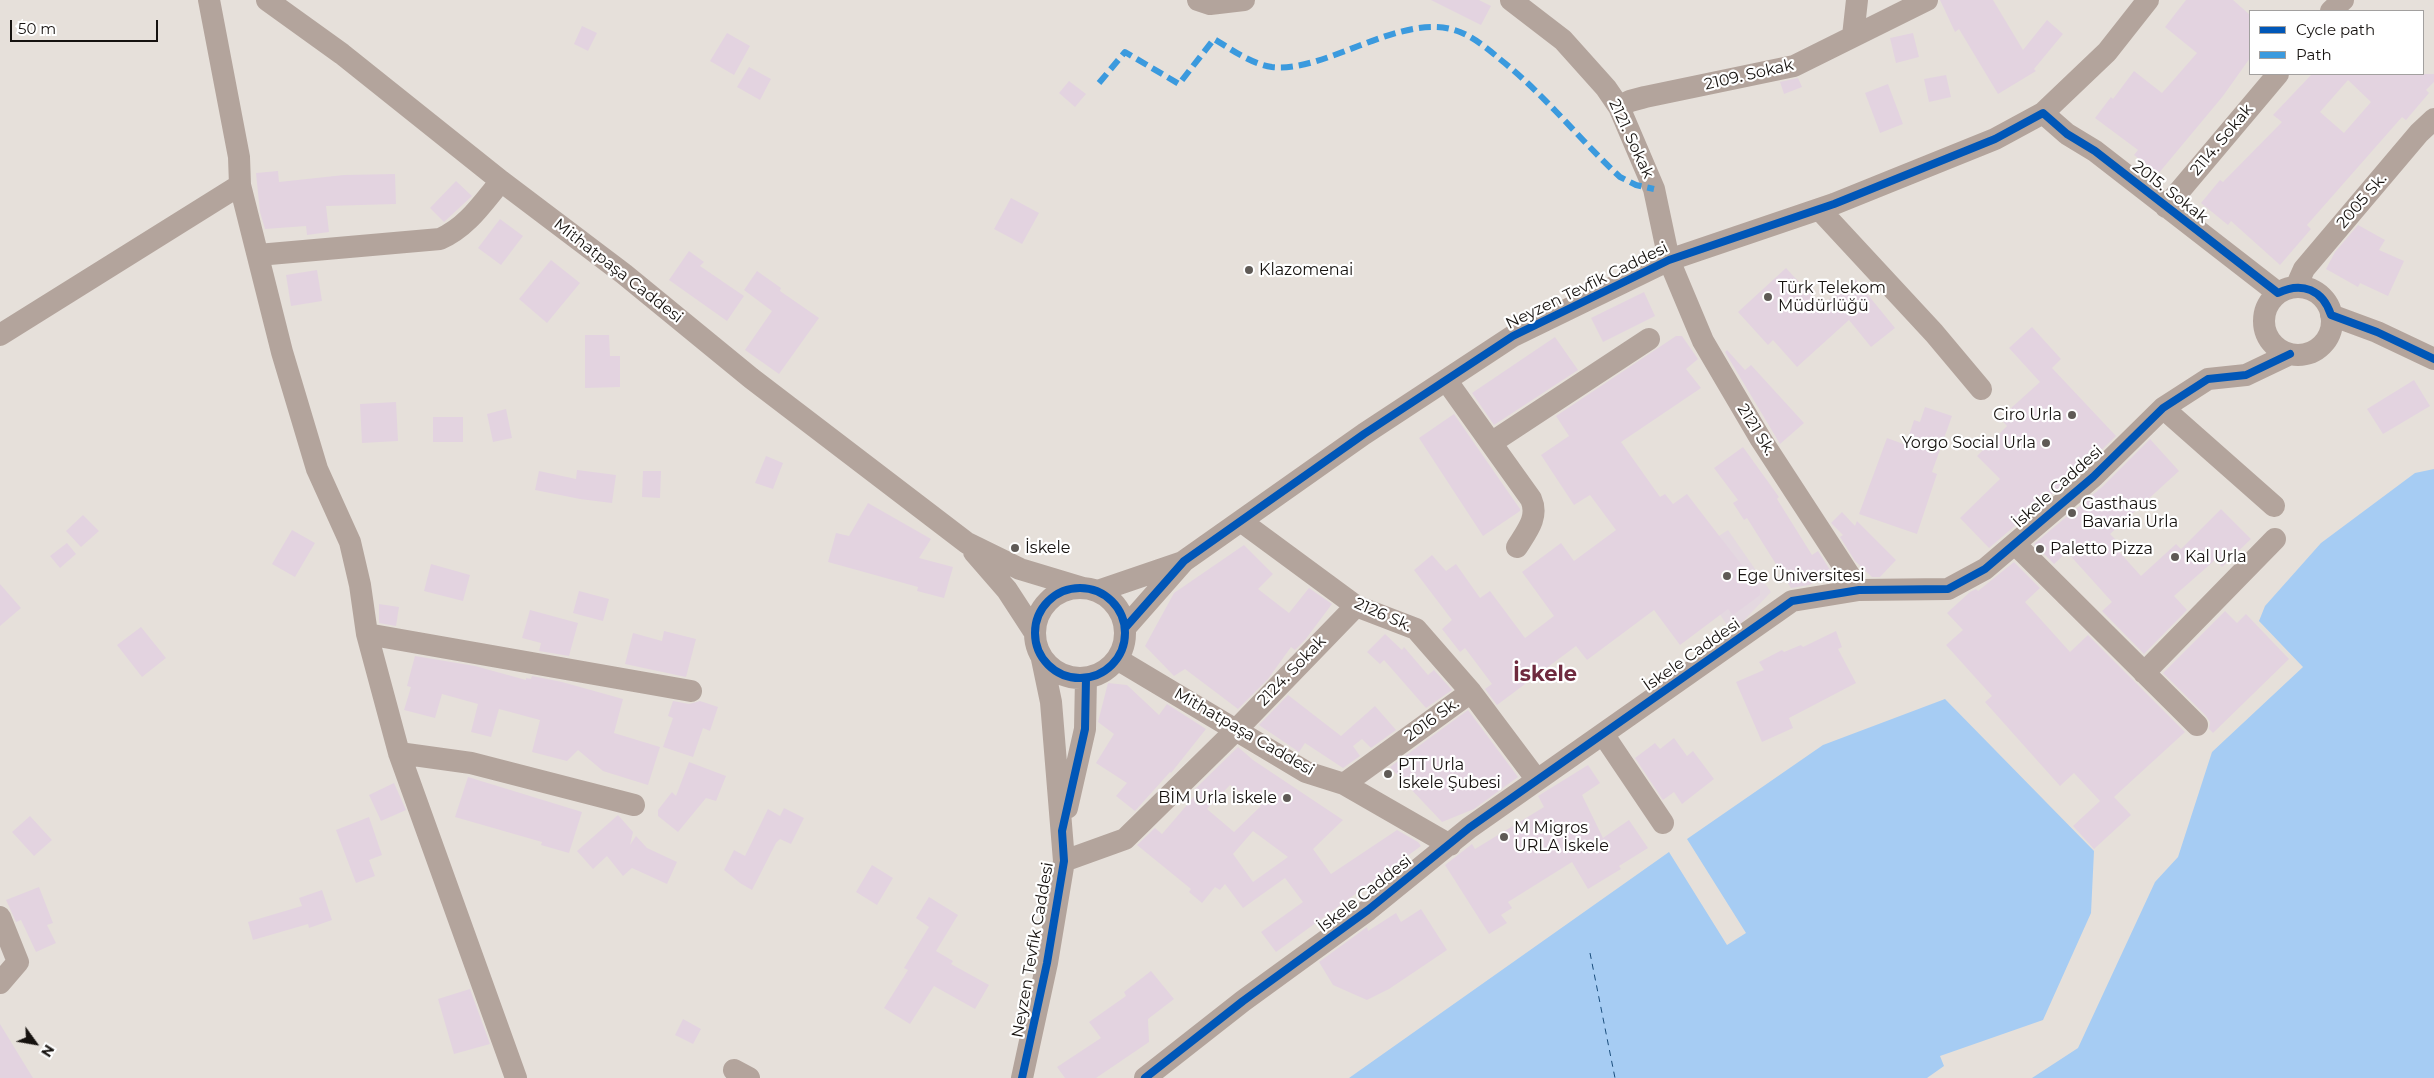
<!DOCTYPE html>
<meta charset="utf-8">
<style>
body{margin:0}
#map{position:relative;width:2434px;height:1078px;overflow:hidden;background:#e6e0da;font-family:Montserrat,sans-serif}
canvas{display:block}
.legend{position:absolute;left:2249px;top:10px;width:175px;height:65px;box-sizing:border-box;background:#fff;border:1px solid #a2a09f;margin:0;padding:6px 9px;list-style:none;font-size:15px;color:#16120f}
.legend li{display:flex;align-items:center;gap:10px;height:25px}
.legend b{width:25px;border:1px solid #a2a09f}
.north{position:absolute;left:10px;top:1018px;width:50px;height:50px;-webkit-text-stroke:4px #fff;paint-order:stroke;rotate:122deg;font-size:14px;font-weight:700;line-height:20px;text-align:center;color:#16120f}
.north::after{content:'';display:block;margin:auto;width:18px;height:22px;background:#16120f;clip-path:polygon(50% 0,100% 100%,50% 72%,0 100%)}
.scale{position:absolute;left:10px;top:20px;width:148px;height:22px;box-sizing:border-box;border:2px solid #16120f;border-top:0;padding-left:6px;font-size:15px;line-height:18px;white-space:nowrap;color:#16120f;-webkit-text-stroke:4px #fff;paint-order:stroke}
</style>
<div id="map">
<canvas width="2434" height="1078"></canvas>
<ul class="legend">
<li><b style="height:6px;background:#0057b8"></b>Cycle path</li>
<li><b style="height:6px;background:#3b9ade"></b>Path</li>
</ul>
<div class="north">N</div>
<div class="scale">50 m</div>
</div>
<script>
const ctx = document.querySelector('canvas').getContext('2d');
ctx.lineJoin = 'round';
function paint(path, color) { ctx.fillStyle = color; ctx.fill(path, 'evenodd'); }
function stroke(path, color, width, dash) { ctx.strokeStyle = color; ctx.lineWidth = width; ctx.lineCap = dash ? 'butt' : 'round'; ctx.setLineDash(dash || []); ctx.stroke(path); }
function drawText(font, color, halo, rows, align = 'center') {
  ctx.font = font + ' Montserrat,sans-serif'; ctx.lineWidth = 4.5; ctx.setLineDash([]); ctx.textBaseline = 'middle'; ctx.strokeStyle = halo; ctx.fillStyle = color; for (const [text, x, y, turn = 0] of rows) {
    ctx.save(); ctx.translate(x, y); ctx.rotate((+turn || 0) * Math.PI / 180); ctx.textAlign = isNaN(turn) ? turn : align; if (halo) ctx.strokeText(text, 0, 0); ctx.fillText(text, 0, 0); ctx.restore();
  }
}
paint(new Path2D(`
 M 1728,530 L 1771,592 L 1732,633 L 1684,559 Z`), '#e4d8e0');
paint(new Path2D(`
 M 2434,469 L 2434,1078 L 2032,1078 L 2078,1048 L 2155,882 L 2178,857 L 2212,752 L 2303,667 L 2259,621 L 2265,606 L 2321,543 L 2415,473 Z
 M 1945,699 L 2094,851 L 2091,913 L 2043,1020 L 1940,1056 L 1944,1066 L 1927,1078 L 1349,1078 L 1669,852 L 1727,945 L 1746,933 L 1687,839 L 1823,745 Z`), '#a6ccf3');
stroke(new Path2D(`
 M 1590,953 L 1615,1078`), '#1b4e7d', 1, [6, 5]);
paint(new Path2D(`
 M 1431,0 L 1479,0 L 1491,6 L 1481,25 Z
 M 1940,0 L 1993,0 L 2023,50 L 2047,20 L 2063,34 L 2034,69 L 2036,71 L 1998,94 L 1959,29 L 1955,32 Z
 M 2186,0 L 2233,0 L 2250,15 L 2250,58 L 2223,96 L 2158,174 L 2134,155 L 2138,150 L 2095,118 L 2111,97 L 2113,99 L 2134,71 L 2162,93 L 2197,53 L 2165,27 Z
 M 582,26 L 597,33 L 588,51 L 574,44 Z
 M 727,33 L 750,46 L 734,75 L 710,61 Z
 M 1913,33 L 1919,57 L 1896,63 L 1890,38 Z
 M 749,67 L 771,79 L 760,100 L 737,87 Z
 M 2312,74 L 2434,74 L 2434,82 L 2426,90 L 2429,93 L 2406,120 L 2402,117 L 2307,225 L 2311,229 L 2280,265 L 2231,221 L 2228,225 L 2201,203 L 2220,180 L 2223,182 L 2282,122 L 2273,115 ZM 2348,80 L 2371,102 L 2344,133 L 2320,112 Z
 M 1946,75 L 1951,97 L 1929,102 L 1924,79 Z
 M 1798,78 L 1802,87 L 1784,94 L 1780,82 Z
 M 1069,81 L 1086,94 L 1075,107 L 1059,93 Z
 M 1888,84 L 1903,124 L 1880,133 L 1865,93 Z
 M 278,171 L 279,182 L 344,175 L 395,174 L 396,204 L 326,206 L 329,232 L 307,235 L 306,226 L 265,229 L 260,212 L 256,173 Z
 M 456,181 L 472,196 L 444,222 L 430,208 Z
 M 1011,198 L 1039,213 L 1022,244 L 994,229 Z
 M 500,219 L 523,236 L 501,265 L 478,248 Z
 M 2358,225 L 2385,240 L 2379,250 L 2404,261 L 2388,296 L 2360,283 L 2358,287 L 2326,269 L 2335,252 Z
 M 689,251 L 704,262 L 700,266 L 744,296 L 727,321 L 669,280 Z
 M 551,260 L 580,283 L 547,323 L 519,299 Z
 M 1786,268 L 1821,306 L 1855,279 L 1895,328 L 1871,347 L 1849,320 L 1797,367 L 1773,340 L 1768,345 L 1738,312 Z
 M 317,270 L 322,301 L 291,306 L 286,275 Z
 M 757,271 L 781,288 L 780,291 L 819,318 L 779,374 L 745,350 L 772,311 L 744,290 Z
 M 1644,292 L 1655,316 L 1603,342 L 1591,318 Z
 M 2032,327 L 2061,359 L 2052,368 L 2116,436 L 2084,467 L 1989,548 L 1960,518 L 2000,479 L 1977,456 L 2007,426 L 2000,418 L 2040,382 L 2009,348 Z
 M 585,335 L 609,335 L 610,356 L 620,356 L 620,387 L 585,388 Z
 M 1676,336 L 1682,336 L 1698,359 L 1686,369 L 1701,388 L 1621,442 L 1660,497 L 1665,494 L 1673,504 L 1687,494 L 1760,589 L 1760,595 L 1733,615 L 1728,609 L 1680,645 L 1654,610 L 1587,660 L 1576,646 L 1497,705 L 1485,689 L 1492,684 L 1465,648 L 1460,652 L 1442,629 L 1452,620 L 1414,570 L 1432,555 L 1446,571 L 1456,564 L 1480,598 L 1490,591 L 1525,638 L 1554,616 L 1522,572 L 1561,543 L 1574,561 L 1616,530 L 1590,495 L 1574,505 L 1541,455 L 1569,436 L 1556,416 Z
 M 1555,337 L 1578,370 L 1494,425 L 1472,393 Z
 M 1727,350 L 1745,370 L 1751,365 L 1804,423 L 1780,444 L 1725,352 Z
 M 2414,380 L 2430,406 L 2383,434 L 2367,409 Z
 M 396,402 L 398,441 L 362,443 L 360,404 Z
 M 1925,407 L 1952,416 L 1932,472 L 1937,474 L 1917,534 L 1859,514 L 1887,438 L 1906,445 L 1914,420 L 1920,422 Z
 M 506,409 L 512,438 L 493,442 L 487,414 Z
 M 1454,414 L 1520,509 L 1520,511 L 1483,536 L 1419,438 Z
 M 433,417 L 463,417 L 463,442 L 433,442 Z
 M 2150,439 L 2179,471 L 2110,534 L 2116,540 L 2112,544 L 2141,576 L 2176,544 L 2181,549 L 2221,509 L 2251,539 L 2222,567 L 2215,560 L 2174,596 L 2187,610 L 2144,654 L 2102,611 L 2112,602 L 2067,552 L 2054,564 L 2034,544 L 2102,487 Z
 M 1743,447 L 1779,497 L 1777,499 L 1812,555 L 1818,551 L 1832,573 L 1809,585 L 1791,588 L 1747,518 L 1744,520 L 1733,503 L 1738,500 L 1714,468 Z
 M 766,456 L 783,463 L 773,489 L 755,483 Z
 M 577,470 L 616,475 L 612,503 L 580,499 L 535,490 L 539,471 L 576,479 Z
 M 643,471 L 661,471 L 660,498 L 642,497 Z
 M 868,503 L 931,539 L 919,558 L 953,567 L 944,598 L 917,591 L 918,587 L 828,562 L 836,533 L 849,536 Z
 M 1842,512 L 1855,526 L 1857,521 L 1896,560 L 1880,577 L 1872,577 L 1855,561 L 1840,537 L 1843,535 L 1831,523 Z
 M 83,515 L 99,531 L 81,547 L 66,531 Z
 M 292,530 L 315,543 L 295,577 L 272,564 Z
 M 67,543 L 76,554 L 60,568 L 50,556 Z
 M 1244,545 L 1273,574 L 1258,589 L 1289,613 L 1309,588 L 1332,604 L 1305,640 L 1295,650 L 1291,647 L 1268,679 L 1238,709 L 1185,669 L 1174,676 L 1145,646 L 1174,593 Z
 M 2014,562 L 2040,588 L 2025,602 L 2070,652 L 2088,635 L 2185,732 L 2114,797 L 2131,815 L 2094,849 L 2073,826 L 2100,801 L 2074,773 L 2060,786 L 1985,702 L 1992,696 L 1946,645 L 1963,630 L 1947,613 L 1970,592 L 1976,589 L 1978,591 Z
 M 431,564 L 470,575 L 463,601 L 424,591 Z
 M 0,584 L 21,608 L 0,626 Z
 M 579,591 L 609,599 L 603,621 L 573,613 Z
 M 379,604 L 399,607 L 396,626 L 379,623 Z
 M 530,610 L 578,623 L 569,656 L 539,651 L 541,643 L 522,638 Z
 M 2225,611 L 2237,623 L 2246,614 L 2289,659 L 2213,733 L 2209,729 L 2210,722 L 2206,716 L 2163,673 Z
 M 141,627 L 166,658 L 142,677 L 117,645 Z
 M 664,631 L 696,639 L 686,677 L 625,664 L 633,633 L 662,641 Z
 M 1836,631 L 1842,647 L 1838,649 L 1856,683 L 1789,718 L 1793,728 L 1762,742 L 1736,682 L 1764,670 L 1759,662 L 1782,650 L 1784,652 L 1801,645 L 1803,647 Z
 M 1385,634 L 1402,650 L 1404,647 L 1428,675 L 1434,670 L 1452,690 L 1426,708 L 1384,660 L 1380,664 L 1367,652 Z
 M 415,656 L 475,666 L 526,680 L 526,678 L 531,679 L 532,676 L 562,682 L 623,699 L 614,733 L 660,747 L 648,785 L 603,771 L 578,750 L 567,761 L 532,752 L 540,720 L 499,709 L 491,737 L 471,732 L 478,704 L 442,694 L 435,718 L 404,710 L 411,687 L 407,686 Z
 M 1108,683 L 1127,685 L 1159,715 L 1167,704 L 1206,729 L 1171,773 L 1170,772 L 1135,811 L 1116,796 L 1127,783 L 1096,763 L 1114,734 L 1098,722 Z
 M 1288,695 L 1341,736 L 1375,706 L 1396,730 L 1371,748 L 1362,739 L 1353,746 L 1360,756 L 1343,768 L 1305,743 L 1299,752 L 1259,725 Z
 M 673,701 L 689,704 L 700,701 L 718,707 L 710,731 L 703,728 L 693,757 L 663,747 L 673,718 L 668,716 Z
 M 1468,710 L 1518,777 L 1474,809 L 1442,822 L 1390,767 Z
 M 1674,738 L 1687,756 L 1693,751 L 1714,779 L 1682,804 L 1674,792 L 1663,800 L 1635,758 L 1655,743 L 1660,749 Z
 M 1238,747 L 1253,760 L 1343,820 L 1313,849 L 1331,874 L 1397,830 L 1418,842 L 1421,846 L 1276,952 L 1261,932 L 1303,902 L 1285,878 L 1243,908 L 1225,884 L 1220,890 L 1215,887 L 1202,903 L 1189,892 L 1191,889 L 1137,845 L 1155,828 L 1162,834 L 1198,792 L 1195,789 ZM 1230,785 L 1261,806 L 1234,832 L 1207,809 ZM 1253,831 L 1288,857 L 1253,882 L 1233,854 Z
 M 689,762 L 726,776 L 716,801 L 706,798 L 678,832 L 658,816 L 658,810 L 672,792 L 676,796 Z
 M 1588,765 L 1600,783 L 1582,795 L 1603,838 L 1629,820 L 1648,848 L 1619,866 L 1621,869 L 1588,889 L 1572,862 L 1508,902 L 1512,908 L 1501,915 L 1507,923 L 1489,934 L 1445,865 L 1472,844 L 1475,849 L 1544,807 L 1538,796 Z
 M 468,777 L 582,812 L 569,853 L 541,845 L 542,842 L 455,817 Z
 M 394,783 L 406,810 L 381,821 L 369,795 Z
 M 784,808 L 804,818 L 791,844 L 780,839 L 776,843 L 752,890 L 740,883 L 724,870 L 734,850 L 745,856 L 768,809 L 780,816 Z
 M 618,815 L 633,832 L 630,845 L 636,836 L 647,848 L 677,862 L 667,884 L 632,868 L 623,876 L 607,856 L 593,869 L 577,851 Z
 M 30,816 L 52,840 L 34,856 L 12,832 Z
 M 369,817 L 382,855 L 369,860 L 375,876 L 356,883 L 336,830 Z
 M 872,865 L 893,878 L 877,905 L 856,892 Z
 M 39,887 L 53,923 L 47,925 L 56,943 L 36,952 L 21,920 L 16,922 L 6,900 Z
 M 322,890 L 332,920 L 309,928 L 308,924 L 253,940 L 248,922 L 302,906 L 299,898 Z
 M 929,897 L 958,915 L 936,951 L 953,961 L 951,964 L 989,985 L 975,1009 L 934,986 L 910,1024 L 884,1008 L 908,970 L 904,968 L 929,927 L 916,918 Z
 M 1421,909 L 1447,950 L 1389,989 L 1367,1000 L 1333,985 L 1319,962 L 1367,927 L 1368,931 L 1396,913 L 1401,922 Z
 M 1151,971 L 1174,999 L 1148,1019 L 1149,1042 L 1096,1078 L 1065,1078 L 1057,1067 L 1101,1038 L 1089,1022 L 1126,996 L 1124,992 Z
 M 470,989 L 490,1044 L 454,1054 L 438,999 Z
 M 683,1019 L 701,1029 L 693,1044 L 675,1035 Z
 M 0,1024 L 33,1078 L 0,1078 Z`), '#e3d3e0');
stroke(new Path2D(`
 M 209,0 L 239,157 L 240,185 L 282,352 L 317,469 L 350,542 L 360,585 L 367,634 L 399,753 L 516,1078
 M 267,0 L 342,54 L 501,181 L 624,274 L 751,378 L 967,543 L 1020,569 L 1083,588
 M 1198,0 L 1210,4 L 1244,0
 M 1511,0 L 1563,40 L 1606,88 L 1619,107 L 1654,189 L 1669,260 L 1703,341 L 1760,438 L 1859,590
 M 2331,11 L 2343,0
 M 1853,36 L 1857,0
 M 1619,107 L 1630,101 L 1645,97 L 1794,66 L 1927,0
 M 2043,113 L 2067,134 L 2095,151 L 2278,293
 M 2166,207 L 2278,74
 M 1819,209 L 1934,333 L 1981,389
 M 258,255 L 440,239 C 467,227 482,204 501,181
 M 2296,287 L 2304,269 L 2419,133 L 2434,119
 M2264 321a34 34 0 1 1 68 0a34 34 0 1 1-68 0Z
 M 2331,315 L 2377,332 L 2434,359
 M 0,335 L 240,185
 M 1446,380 L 1531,499 C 1539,517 1527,531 1517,547
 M 2163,408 L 2274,506
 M 1491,443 L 1649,339
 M 1242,522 L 1356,606 L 1416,629 L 1471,692 L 1537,780
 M 2015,544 L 2197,725
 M 974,552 L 1007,590 L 1035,633
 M1035 633a45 45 0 1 1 90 0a45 45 0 1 1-90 0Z
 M 1098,591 L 1183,562
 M 1125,628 L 1184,561 L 1364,434 L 1513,336 L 1669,260 L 1834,204 L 1995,139 L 2043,113 L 2107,52 L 2148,0
 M 367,634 L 691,691
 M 1117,659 L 1306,772 L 1344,784 L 1450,845
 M 2144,673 L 2275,539
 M 1603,734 L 1663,823
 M 399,753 L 471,763 L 634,805
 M 1344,784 L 1471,692
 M 1067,808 L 1085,729 L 1086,678
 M 1064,861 L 1125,839 L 1237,729 L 1356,606
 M 0,917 L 18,962 L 0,983
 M 734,1070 L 749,1078
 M 1022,1078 L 1047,963 L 1064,861 L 1051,702 L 1042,659
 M 1145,1078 L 1243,1001 L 1368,910 L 1469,828 L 1792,601 L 1859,590 L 1948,589 L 1985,569 L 2093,477 L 2163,408 L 2208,379 L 2246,375 L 2290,354`), '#b3a49c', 22);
stroke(new Path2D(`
 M 1099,83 L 1125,52 L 1179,84 L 1214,39 C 1231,49 1251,64 1272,67 C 1328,73 1404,9 1460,32 C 1475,38 1489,50 1501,60 C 1545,95 1579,139 1620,177 L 1636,185 L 1654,189`), '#3b9ade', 6, [12, 6]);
stroke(new Path2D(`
 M1035 633a45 45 0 1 1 90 0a45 45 0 1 1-90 0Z
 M 1125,628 L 1184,561 L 1364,434 L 1513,336 L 1669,260 L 1834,204 L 1995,139 L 2043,113 L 2067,134 L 2095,151 L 2278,293 C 2302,281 2323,290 2331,315 L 2377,332 L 2434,359
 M 1022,1078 L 1047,963 L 1064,861 L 1062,831 L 1085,729 L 1086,678
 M 1145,1078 L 1243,1001 L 1368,910 L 1469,828 L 1792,601 L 1859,590 L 1948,589 L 1985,569 L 2093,477 L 2163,408 L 2208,379 L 2246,375 L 2290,354`), '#0057b8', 8);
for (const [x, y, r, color] of [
 [1249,270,5,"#5f5a56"],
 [1768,297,5,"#5f5a56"],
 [2072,415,5,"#5f5a56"],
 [2046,443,5,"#5f5a56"],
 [2072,513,5,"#5f5a56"],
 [1015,548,5,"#5f5a56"],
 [2040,549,5,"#5f5a56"],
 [2175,557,5,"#5f5a56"],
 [1727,576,5,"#5f5a56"],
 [1388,774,5,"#5f5a56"],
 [1287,798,5,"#5f5a56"],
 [1504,837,5,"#5f5a56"]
]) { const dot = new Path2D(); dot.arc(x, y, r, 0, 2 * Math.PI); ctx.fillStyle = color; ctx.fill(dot); stroke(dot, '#fff', 2); }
drawText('16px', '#16120f', '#fff', [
 ["2109. Sokak",1749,75,-13],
 ["2121. Sokak",1631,139,65],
 ["2114. Sokak",2222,140,-50],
 ["2015. Sokak",2170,192,38],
 ["2005 Sk.",2362,201,-49],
 ["Mithatpaşa Caddesi",618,271,38],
 ["Neyzen Tevfik Caddesi",1587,286,-26],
 ["2121 Sk.",1756,430,58],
 ["İskele Caddesi",2058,487,-42],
 ["2126 Sk.",1383,615,24],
 ["İskele Caddesi",1692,655,-35],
 ["2124. Sokak",1292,671,-46],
 ["2016 Sk.",1432,720,-36],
 ["Mithatpaşa Caddesi",1244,732,30],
 ["İskele Caddesi",1365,894,-38],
 ["Neyzen Tevfik Caddesi",1033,950,-80]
]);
drawText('16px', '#16120f', '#fff', [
 ["Klazomenai",1259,270],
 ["Türk Telekom",1778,288],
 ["Müdürlüğü",1778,306],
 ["Ciro Urla",2062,415,"right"],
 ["Yorgo Social Urla",2036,443,"right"],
 ["Gasthaus",2082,504],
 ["Bavaria Urla",2082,522],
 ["İskele",1025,548],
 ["Paletto Pizza",2050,549],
 ["Kal Urla",2185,557],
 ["Ege Üniversitesi",1737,576],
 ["PTT Urla",1398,765],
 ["İskele Şubesi",1398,783],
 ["BİM Urla İskele",1277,798,"right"],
 ["M Migros",1514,828],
 ["URLA İskele",1514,846]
], 'left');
drawText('bold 21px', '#6f2a3e', '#fff', [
 ["İskele",1545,675]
]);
</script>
